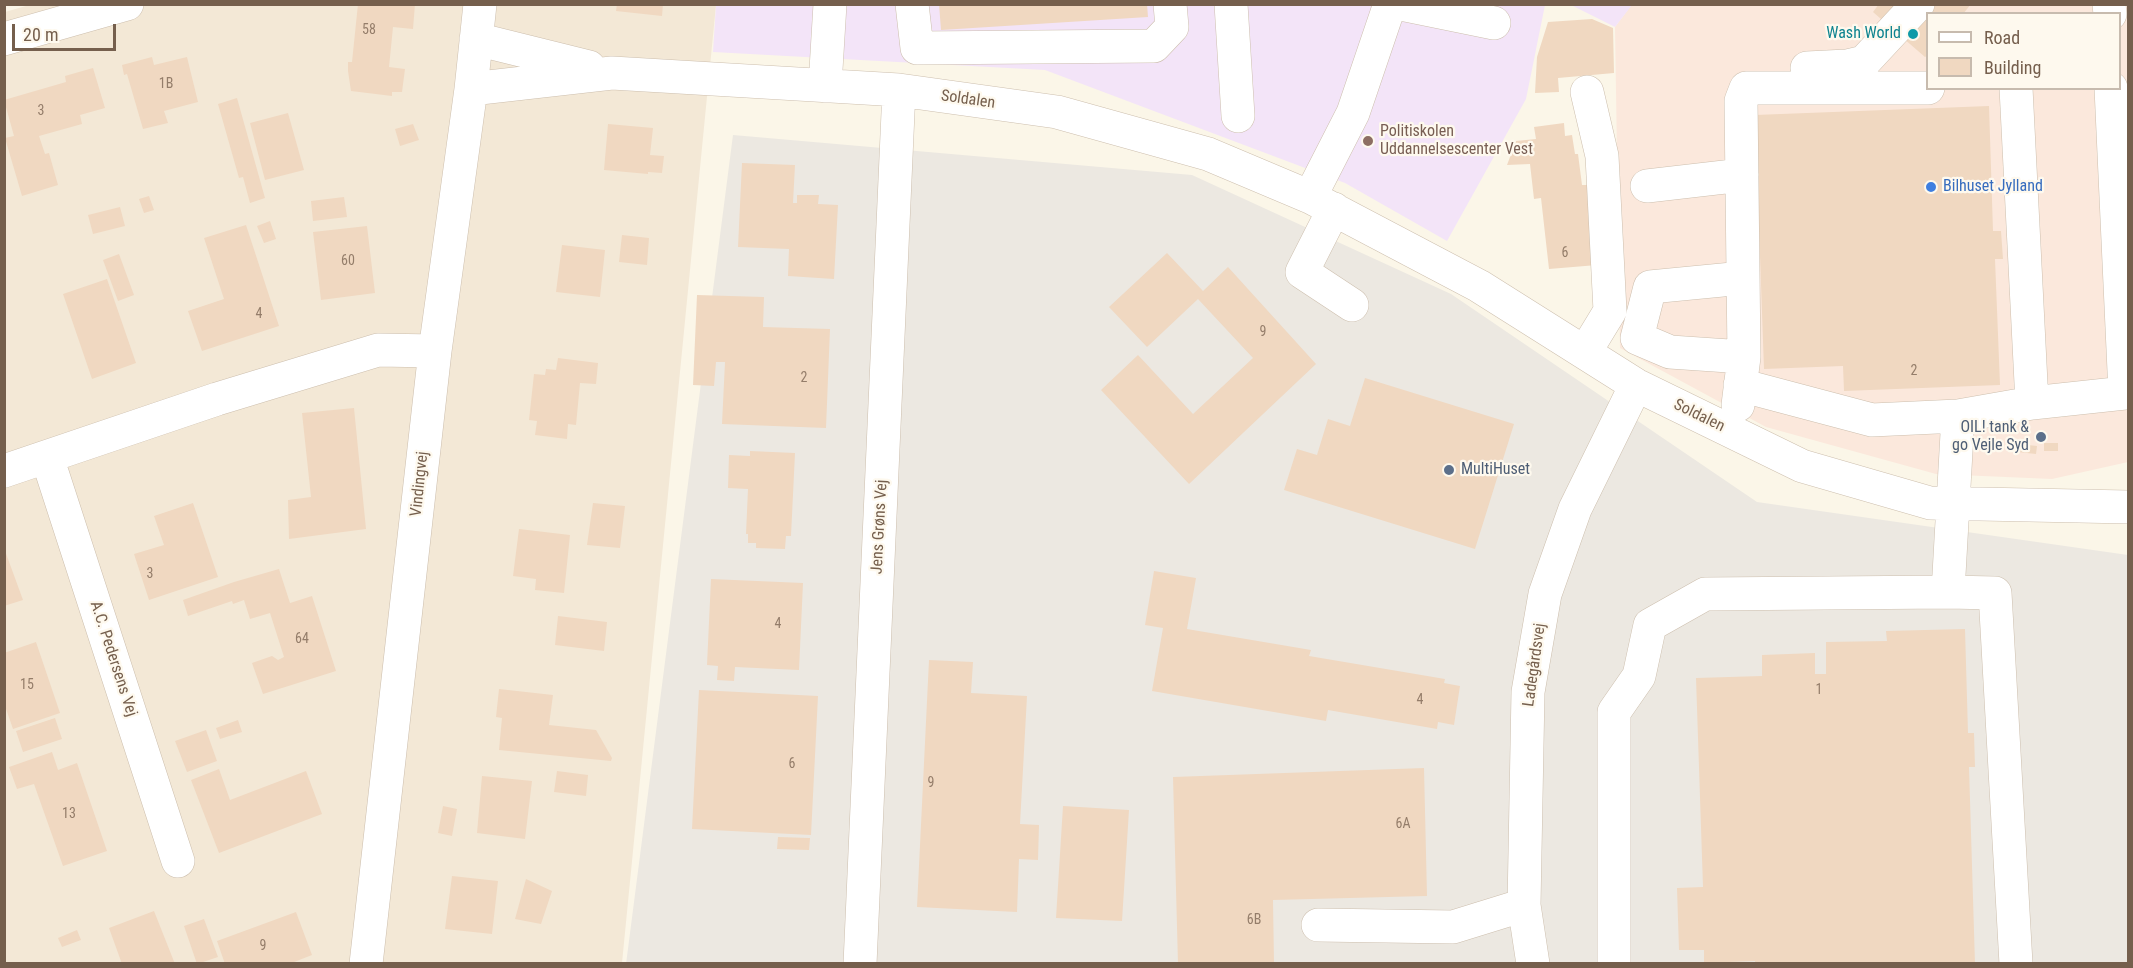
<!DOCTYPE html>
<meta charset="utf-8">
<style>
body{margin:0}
#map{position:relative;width:2133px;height:968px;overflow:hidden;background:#fbf6e8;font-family:"Roboto Condensed",sans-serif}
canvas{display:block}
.frame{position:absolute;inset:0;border:6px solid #755f4d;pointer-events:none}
.legend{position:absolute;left:1926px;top:12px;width:195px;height:78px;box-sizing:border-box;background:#fef9ee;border:2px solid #c7bbae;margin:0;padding:8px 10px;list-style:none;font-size:18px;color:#755f4d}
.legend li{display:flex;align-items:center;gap:12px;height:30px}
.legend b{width:30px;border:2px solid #c7bbae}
.scale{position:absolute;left:12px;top:24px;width:104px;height:27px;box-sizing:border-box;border:3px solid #755f4d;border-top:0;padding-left:8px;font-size:18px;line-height:21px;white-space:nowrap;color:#755f4d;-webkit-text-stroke:4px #fef9ee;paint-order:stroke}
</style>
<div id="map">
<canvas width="2133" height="968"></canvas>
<div class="frame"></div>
<ul class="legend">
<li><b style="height:8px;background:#fff"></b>Road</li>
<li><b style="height:16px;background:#f0d8c1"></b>Building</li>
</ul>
<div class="scale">20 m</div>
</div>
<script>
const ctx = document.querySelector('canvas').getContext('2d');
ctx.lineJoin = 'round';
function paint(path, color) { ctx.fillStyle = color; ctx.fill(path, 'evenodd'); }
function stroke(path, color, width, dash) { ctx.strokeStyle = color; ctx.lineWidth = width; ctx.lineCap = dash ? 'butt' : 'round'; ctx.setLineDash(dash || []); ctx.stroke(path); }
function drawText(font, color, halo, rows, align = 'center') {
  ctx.font = font + ' "Roboto Condensed",sans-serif'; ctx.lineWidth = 4.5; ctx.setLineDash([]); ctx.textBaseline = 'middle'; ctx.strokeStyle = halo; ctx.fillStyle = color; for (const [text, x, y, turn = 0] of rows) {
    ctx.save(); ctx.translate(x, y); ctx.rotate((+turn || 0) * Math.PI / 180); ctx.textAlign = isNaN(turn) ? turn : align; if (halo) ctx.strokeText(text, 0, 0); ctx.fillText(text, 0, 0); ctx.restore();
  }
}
paint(new Path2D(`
 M 33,4 L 716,5 L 622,963 L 5,964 L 5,12 Z`), '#f3e8d6');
paint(new Path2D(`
 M 1632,4 L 2128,5 L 2128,462 L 2052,479 L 1936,474 L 1766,427 L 1620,348 L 1615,27 ZM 1928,14 L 2120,14 L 2120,88 L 1928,88 Z`), '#fbe8dc');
paint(new Path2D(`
 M 733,135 L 1192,175 L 1451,294 L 1757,502 L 2128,555 L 2128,963 L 626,964 Z`), '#ece8e1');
paint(new Path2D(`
 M 716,5 L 1545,5 L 1526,99 L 1447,241 L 1345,183 L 1045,70 L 713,52 Z
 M 1571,5 L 1632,5 L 1615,27 Z`), '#f3e4f8');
paint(new Path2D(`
 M 358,4 L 415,4 L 413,29 L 393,27 L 389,67 L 405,69 L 402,92 L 392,92 L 392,96 L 351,91 L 348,71 L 348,62 L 352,62 Z
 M 617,4 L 663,4 L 662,16 L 616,11 Z
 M 939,4 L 1147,4 L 1148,17 L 941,30 Z
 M 1879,4 L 1971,4 L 1963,14 L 1928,14 L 1928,55 L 1925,57 L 1873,12 Z
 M 1592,19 L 1613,28 L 1614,73 L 1558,78 L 1559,92 L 1535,93 L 1537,57 L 1548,22 Z
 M 152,57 L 154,65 L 187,57 L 198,102 L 164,111 L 168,123 L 143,129 L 127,74 L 124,75 L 122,65 Z
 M 93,68 L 105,108 L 80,115 L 82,124 L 39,136 L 45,154 L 49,153 L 58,185 L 22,196 L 5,138 L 14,136 L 4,100 L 66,82 L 65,76 Z
 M 237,98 L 265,198 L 250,203 L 243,177 L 239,178 L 218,104 Z
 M 1989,106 L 1993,231 L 2001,231 L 2003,259 L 1995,259 L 2000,385 L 1844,391 L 1843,366 L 1764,369 L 1755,115 Z
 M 288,113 L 304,170 L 265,180 L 250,123 Z
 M 1564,123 L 1565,136 L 1572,135 L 1575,154 L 1578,154 L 1582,185 L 1589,185 L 1597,265 L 1549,269 L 1541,198 L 1534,199 L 1530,164 L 1507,165 L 1516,141 L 1536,139 L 1534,127 Z
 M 413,124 L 419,140 L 400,146 L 395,129 Z
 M 608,124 L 653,128 L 650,155 L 664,156 L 662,173 L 648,172 L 648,174 L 604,170 Z
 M 742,163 L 795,165 L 793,203 L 797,203 L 797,195 L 819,195 L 818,204 L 838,205 L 834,279 L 788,276 L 789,249 L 738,247 Z
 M 149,196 L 154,210 L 144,213 L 139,199 Z
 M 344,197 L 347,217 L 313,221 L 311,201 Z
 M 120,207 L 125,226 L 93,234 L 88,215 Z
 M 270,221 L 276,239 L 264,243 L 257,226 Z
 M 246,225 L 279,326 L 202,351 L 188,311 L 224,299 L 204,238 Z
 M 367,226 L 375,293 L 321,300 L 313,232 Z
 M 622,235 L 649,238 L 647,265 L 619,262 Z
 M 562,245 L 605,250 L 600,297 L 556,292 Z
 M 1167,253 L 1203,291 L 1228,267 L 1316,364 L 1189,484 L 1101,390 L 1138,355 L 1193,414 L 1253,358 L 1198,299 L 1147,347 L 1109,307 Z
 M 119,254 L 134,295 L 118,301 L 103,260 Z
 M 107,279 L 136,363 L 92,379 L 63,294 Z
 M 697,295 L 764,297 L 763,327 L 830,329 L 826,428 L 722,424 L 725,362 L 716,362 L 714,386 L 693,385 Z
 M 558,358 L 598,363 L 596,384 L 580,383 L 576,425 L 568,424 L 567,439 L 535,435 L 537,421 L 529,420 L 534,374 L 545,375 L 546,369 L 556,370 Z
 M 1365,378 L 1514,424 L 1475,549 L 1284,490 L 1297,449 L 1317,455 L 1328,419 L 1350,426 Z
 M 354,408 L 366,529 L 289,539 L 288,500 L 311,497 L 302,413 Z
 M 2044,443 L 2058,443 L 2058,451 L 2044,451 Z
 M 2019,444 L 2037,446 L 2036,454 L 2018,452 Z
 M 750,451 L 795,453 L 791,536 L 786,536 L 785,549 L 756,548 L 756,543 L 748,543 L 748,534 L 746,534 L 748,489 L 728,488 L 729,455 L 750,456 Z
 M 193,503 L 218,577 L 149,600 L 134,554 L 164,545 L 154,516 Z
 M 593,503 L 625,506 L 620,548 L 587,545 Z
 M 519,529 L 570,535 L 564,593 L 535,590 L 536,579 L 513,576 Z
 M 4,548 L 23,600 L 4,606 Z
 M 279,569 L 290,603 L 312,596 L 336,671 L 263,694 L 252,663 L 272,656 L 278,660 L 284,657 L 270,613 L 250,619 L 244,600 L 233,604 L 232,601 L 188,616 L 183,600 L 234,582 Z
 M 1154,571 L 1196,578 L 1187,629 L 1311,650 L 1309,656 L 1445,679 L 1444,683 L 1460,686 L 1454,725 L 1438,722 L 1437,729 L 1328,710 L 1326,721 L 1152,691 L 1163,628 L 1145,625 Z
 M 711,579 L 803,583 L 799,670 L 735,667 L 734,681 L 717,680 L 718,666 L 707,665 Z
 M 558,616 L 607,622 L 604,651 L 555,645 Z
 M 1965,629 L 1968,733 L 1974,733 L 1975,767 L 1969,767 L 1975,964 L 1755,964 L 1755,961 L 1704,963 L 1704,950 L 1679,950 L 1677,888 L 1703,887 L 1696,678 L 1762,676 L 1762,655 L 1815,653 L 1815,674 L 1826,674 L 1826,642 L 1887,641 L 1886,631 Z
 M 36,642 L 60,713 L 13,729 L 4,703 L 4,653 Z
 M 929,660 L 973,662 L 971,693 L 1027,696 L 1020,824 L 1039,825 L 1038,860 L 1019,859 L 1017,912 L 917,907 Z
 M 499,689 L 553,695 L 549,725 L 596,730 L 612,758 L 611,761 L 499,750 L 502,718 L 496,717 Z
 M 699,690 L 818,696 L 811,835 L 692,829 Z
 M 55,718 L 62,739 L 23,752 L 16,731 Z
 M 238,720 L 242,732 L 220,739 L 216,728 Z
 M 206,730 L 217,761 L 187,772 L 175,741 Z
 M 52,752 L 58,770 L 77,763 L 107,851 L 63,866 L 34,784 L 17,789 L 9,767 Z
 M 1424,768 L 1427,896 L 1273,900 L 1274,963 L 1178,964 L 1173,777 Z
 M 219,769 L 230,800 L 306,771 L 322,814 L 219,853 L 191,780 Z
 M 557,771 L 588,775 L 586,796 L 554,792 Z
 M 482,776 L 532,781 L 525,839 L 477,833 Z
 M 443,806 L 457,809 L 452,836 L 438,833 Z
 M 1063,806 L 1129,810 L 1122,921 L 1056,918 Z
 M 778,837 L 810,838 L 809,850 L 777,849 Z
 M 452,876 L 498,881 L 492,934 L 445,929 Z
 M 526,879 L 552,891 L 541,924 L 515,919 Z
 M 154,911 L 175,964 L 122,964 L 109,928 Z
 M 296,912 L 312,955 L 289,964 L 225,964 L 217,941 Z
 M 204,919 L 218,957 L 197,964 L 184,926 Z
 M 77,930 L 81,940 L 62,947 L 58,938 Z`), '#f0d8c1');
const minor = new Path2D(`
 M 912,4 L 917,48 L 1154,46 L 1172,27 L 1170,4
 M 1231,4 L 1238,116
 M 1401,4 L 1494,23
 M 2109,4 L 2110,14
 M 4,39 L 127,4
 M 476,39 L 589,67
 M 1807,68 L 1847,66 L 1864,62 L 1918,4
 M 825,86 L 830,4
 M 471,89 L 612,73 L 899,90 L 1057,112 L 1208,154 L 1310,197 L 1479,286 L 1636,385 L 1802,466 L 1930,503 L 2128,507
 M 1647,186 L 1742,175
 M 1310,197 L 1353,113 L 1390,4
 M 1334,209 L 1302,272 L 1352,305
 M 1743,278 L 1650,287 L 1637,338 L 1670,352 L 1744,357
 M 1585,352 L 1610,311 L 1602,156 L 1587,92
 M 1740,385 L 1872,420 L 1958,416 L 2032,403 L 2016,88
 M 2032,403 L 2125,393 L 2111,88
 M 1738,405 L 1744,357 L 1741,101 L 1746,88 L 1928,88
 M 1958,416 L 1948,592 L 1995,593 L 2016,964
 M 47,457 L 178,861
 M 4,471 L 217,399 L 378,350 L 435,351
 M 1318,925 L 1453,927 L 1524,905
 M 366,964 L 435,351 L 471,89 L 480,4
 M 860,964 L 899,90
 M 1533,964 L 1524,905 L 1528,692 L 1545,594 L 1575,509 L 1636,385
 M 1614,964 L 1614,712 L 1639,676 L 1650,625 L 1705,594 L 1948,592`);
stroke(minor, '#cdbfae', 34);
stroke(minor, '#fff', 33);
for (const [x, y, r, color] of [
 [1913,34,6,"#0f9aa8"],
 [1368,141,6,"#8d6e63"],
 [1931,187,6,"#3f7fe0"],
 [2041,437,6,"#5c6f8a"],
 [1449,470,6,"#5c6f8a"]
]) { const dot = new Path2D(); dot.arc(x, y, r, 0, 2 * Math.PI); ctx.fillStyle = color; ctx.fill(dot); stroke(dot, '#fef9ee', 2); }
drawText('14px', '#947d6a', null, [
 ["58",369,30],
 ["1B",166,84],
 ["3",41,111],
 ["6",1565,253],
 ["60",348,261],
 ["4",259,314],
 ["9",1263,332],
 ["2",1914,371],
 ["2",804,378],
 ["3",150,574],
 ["4",778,624],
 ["64",302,639],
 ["15",27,685],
 ["1",1819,690],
 ["4",1420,700],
 ["6",792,764],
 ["9",931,783],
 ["13",69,814],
 ["6A",1403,824],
 ["6B",1254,920],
 ["9",263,946]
]);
drawText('16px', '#0d838f', '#fef9ee', [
 ["Wash World",1901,34]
], 'right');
drawText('16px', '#755f4d', '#fef9ee', [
 ["Soldalen",968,100,8],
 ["Soldalen",1699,416,26],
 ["Vindingvej",420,484,-84],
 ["Jens Grøns Vej",880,527,-87],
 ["A.C. Pedersens Vej",113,659,72],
 ["Ladegårdsvej",1535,665,-82]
]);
drawText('16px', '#785e54', '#fef9ee', [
 ["Politiskolen",1380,132],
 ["Uddannelsescenter Vest",1380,150]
], 'left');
drawText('16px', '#366cbe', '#fef9ee', [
 ["Bilhuset Jylland",1943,187]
], 'left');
drawText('16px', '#4e5e75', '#fef9ee', [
 ["OIL! tank &",2029,428],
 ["go Vejle Syd",2029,446],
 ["MultiHuset",1461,470,"left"]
], 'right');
</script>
